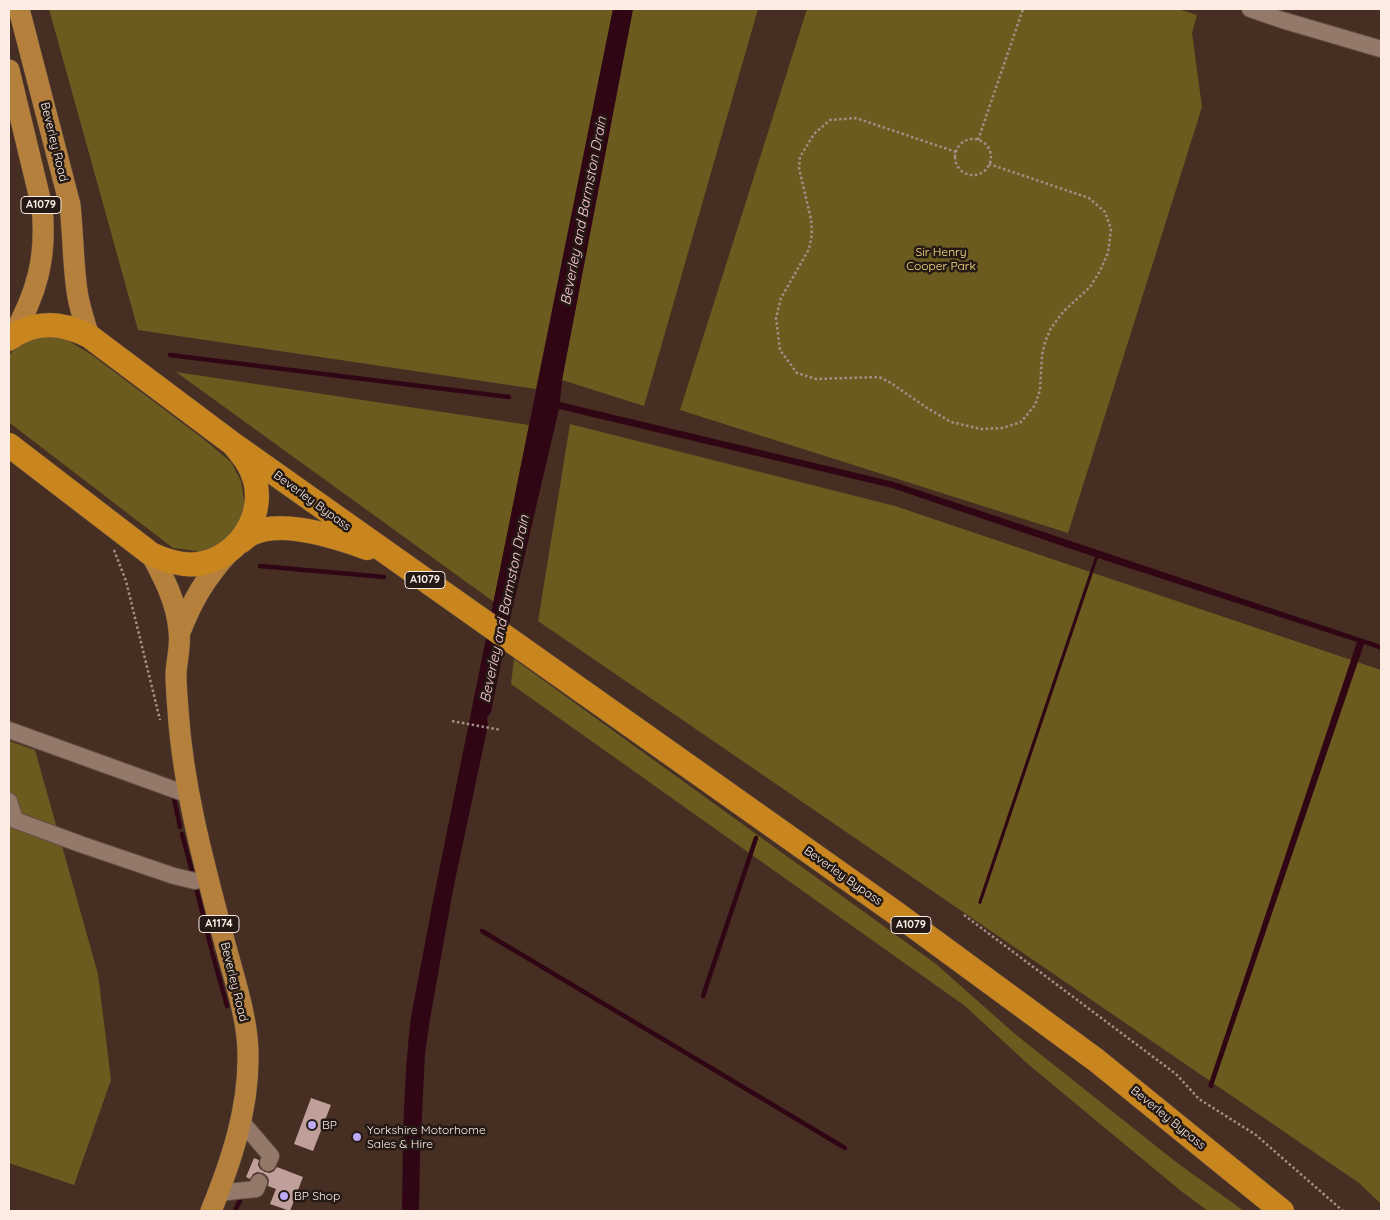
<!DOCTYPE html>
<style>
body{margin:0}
#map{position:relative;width:1390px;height:1220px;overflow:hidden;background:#462e22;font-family:Quicksand,sans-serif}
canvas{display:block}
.frame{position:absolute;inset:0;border:10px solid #fcece4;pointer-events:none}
</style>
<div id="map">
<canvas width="1390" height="1220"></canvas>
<div class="frame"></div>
</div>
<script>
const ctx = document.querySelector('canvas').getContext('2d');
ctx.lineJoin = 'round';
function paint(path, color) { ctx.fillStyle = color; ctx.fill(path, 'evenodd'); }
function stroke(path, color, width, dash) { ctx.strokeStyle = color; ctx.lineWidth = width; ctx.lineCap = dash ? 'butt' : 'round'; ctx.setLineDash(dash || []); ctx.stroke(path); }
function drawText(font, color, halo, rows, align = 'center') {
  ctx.font = font + ' Quicksand,sans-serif'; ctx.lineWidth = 5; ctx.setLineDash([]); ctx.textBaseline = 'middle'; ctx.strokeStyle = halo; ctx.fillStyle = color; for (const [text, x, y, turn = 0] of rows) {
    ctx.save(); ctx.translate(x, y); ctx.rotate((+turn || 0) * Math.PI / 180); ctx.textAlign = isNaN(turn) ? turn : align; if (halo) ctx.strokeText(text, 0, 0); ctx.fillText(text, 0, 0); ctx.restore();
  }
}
paint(new Path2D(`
 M 49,9 L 613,9 L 536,389 L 138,330 Z
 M 633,9 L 758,9 L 644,406 L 562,380 Z
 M 807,9 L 1178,9 L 1197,15 L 1192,33 L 1202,107 L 1068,533 L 680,410 Z
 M 35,336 L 64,338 L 92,355 L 201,437 L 231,462 L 241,481 L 245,506 L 238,526 L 223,544 L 204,552 L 173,548 L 11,424 L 9,421 L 9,356 L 14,349 Z
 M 176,372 L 529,425 L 494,602 Z
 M 570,424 L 895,506 L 1381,670 L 1381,1204 L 1359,1183 L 538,621 Z
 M 514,659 L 936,964 L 1015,1034 L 1176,1162 L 1244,1211 L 1208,1211 L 1181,1191 L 1029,1065 L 965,1006 L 511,684 Z
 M 9,741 L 35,750 L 98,974 L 111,1080 L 74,1185 L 9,1163 Z`), '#6b5b1f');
paint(new Path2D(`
 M 613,9 L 633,9 L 562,380 L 560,402 L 894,482 L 1381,645 L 1381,650 L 1364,644 L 1212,1089 L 1208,1086 L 1357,642 L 1098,558 L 981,904 L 978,903 L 1095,557 L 892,488 L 559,409 L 511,614 L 491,712 L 487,718 L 488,725 L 453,890 L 430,1019 L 425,1054 L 420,1154 L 419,1211 L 402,1211 C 403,1147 403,1081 411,1017 L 434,896 Z`), '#300615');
stroke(new Path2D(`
 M 170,355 L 509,397
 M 260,566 L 384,577
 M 174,798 L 180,827
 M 182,834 L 193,875
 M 196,887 L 211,948
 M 482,931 L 845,1148
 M 212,952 L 227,1006
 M 703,996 L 756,838
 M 235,1211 L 242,1196`), '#300615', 4.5);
paint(new Path2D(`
 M 311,1098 L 331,1105 L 313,1151 L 294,1144 Z
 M 254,1158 L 259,1160 L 258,1165 L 260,1169 L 265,1172 L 270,1173 L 274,1171 L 277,1167 L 303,1177 L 290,1211 L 270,1204 L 276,1189 L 268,1186 L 269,1180 L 267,1176 L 263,1173 L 257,1172 L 253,1174 L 250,1179 L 246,1177 Z`), '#c09e9a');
const minor = new Path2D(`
 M 1250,9 L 1282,20 L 1381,49
 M 9,730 L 189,795
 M 9,801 L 15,820
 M 15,820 L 80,844 L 174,876 L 195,881 L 208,878
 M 241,1121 L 271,1156 L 268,1163
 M 218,1193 L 256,1189 L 259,1182`);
const major = new Path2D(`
 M 19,9 L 70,205 C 73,233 73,262 77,291 C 79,306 84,321 89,336
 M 9,70 L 42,207 C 47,257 37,294 12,337
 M 151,554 C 164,578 177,603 179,631 C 181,644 177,659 176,673 C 176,685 177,698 178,710 C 183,788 204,864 224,940 C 233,975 248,1018 248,1054 C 249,1109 231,1162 211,1211
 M 180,632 C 193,599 205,579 229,552`);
const highway = new Path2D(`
 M 9,339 C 34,320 62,322 89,336 L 233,444 C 241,453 248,461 252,472 C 269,511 240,558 198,564 C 181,566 166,561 151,554 L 9,445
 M 233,444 L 893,911 L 1096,1060 L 1282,1211
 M 240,542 C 244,539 248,535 253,533 C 283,520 337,537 367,548`);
stroke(minor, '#614e43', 18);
stroke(major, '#614e43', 22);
stroke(highway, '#614e43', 25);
stroke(new Path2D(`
 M955 157a18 18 0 1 1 36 0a18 18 0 1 1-36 0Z
 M 978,140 L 1023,9
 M 956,152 L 856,118 L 830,120 L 814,134 L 800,157 L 799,168 L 811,219 L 812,235 L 809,249 L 781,298 L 776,318 L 780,350 L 797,373 L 816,379 L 879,377 L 891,383 L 927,408 L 951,422 L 981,429 L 1003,428 L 1021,422 L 1035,405 L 1040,390 L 1042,355 L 1045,342 L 1051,328 L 1064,311 L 1090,287 L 1100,271 L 1108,253 L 1111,229 L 1105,212 L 1089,198 L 989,164
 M 114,550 L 126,581 L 160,720
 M 452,721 L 501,730
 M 964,915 L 1176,1074 L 1199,1099 L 1256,1135 L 1343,1211`), '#a28f85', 2.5, [2.5, 2.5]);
stroke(minor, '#94786a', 16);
stroke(major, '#b4803c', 21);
stroke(highway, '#c9851e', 24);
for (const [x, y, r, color] of [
 [312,1125,5,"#bda9f5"],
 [357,1137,5,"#bda9f5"],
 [284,1196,5,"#bda9f5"]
]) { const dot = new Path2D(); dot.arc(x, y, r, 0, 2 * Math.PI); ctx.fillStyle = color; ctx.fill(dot); stroke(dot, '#241914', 2); }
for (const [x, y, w] of [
 [41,205,40],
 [425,580,40],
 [219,924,40],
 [911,925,40]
]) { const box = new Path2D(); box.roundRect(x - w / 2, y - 8.5, w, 17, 4); ctx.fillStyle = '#241914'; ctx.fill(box); stroke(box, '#fcece4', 1); }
drawText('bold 11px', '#fcece4', null, [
 ["A1079",41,205],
 ["A1079",425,580],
 ["A1174",219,924],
 ["A1079",911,925]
]);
drawText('12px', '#fcece4', '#241914', [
 ["Beverley Road",54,142,76],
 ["Beverley Bypass",312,501,36],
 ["Beverley Bypass",843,876,35],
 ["Beverley Road",234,982,76],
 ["Beverley Bypass",1168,1118,39]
]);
drawText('12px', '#fce184', '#241914', [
 ["Sir Henry",941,252],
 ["Cooper Park",941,266]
]);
drawText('12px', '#fcece4', '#241914', [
 ["BP",322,1125],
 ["Yorkshire Motorhome",367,1130],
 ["Sales & Hire",367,1144],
 ["BP Shop",294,1196]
], 'left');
drawText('italic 14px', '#feccd7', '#241914', [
 ["Beverley and Barmston Drain",584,211,-79],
 ["Beverley and Barmston Drain",505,609,-78]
]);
</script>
